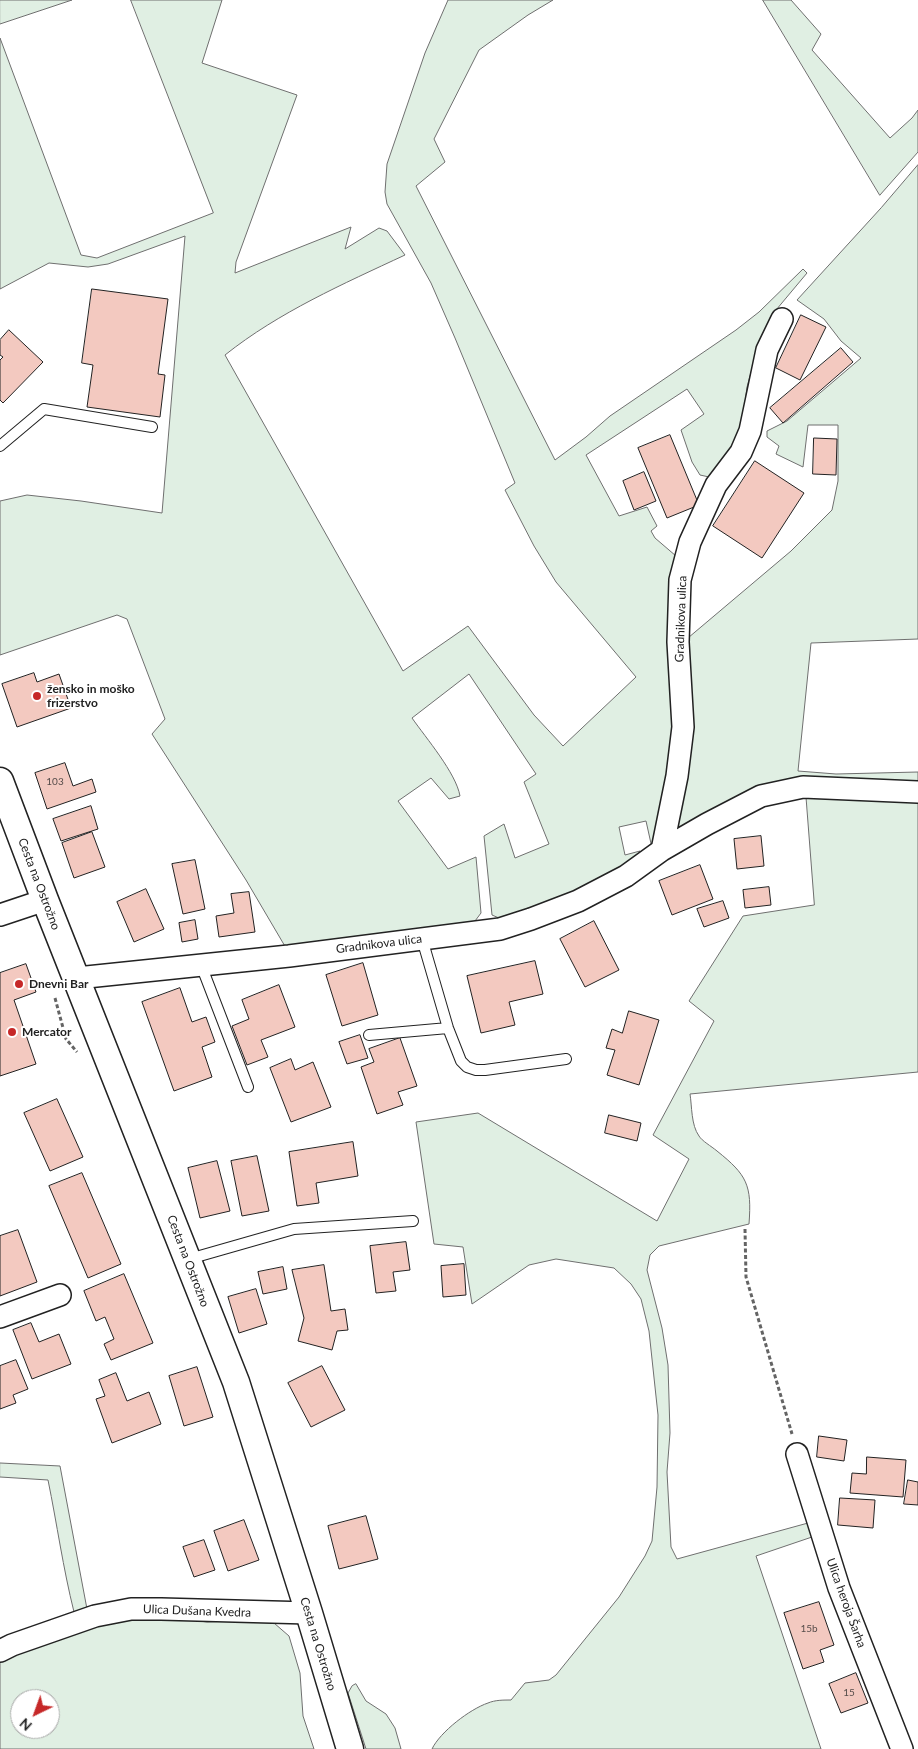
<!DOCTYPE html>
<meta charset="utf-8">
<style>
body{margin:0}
#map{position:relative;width:918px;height:1749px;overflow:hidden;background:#fff;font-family:Lato,sans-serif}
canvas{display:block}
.north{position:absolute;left:10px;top:1689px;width:50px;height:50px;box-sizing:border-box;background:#fff;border:1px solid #a7a7a7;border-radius:50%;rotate:222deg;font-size:14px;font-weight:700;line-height:20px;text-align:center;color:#222}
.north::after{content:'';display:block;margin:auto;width:18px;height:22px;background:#c62828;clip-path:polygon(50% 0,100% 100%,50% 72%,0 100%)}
</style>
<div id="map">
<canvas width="918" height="1749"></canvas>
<div class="north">N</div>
</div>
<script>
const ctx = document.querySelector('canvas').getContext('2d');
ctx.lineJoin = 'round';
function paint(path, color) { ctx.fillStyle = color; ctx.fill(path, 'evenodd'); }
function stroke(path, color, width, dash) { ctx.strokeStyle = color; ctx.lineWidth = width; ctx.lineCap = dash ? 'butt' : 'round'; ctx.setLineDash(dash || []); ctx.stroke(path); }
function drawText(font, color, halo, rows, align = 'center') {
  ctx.font = font + ' Lato,sans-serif'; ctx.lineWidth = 4; ctx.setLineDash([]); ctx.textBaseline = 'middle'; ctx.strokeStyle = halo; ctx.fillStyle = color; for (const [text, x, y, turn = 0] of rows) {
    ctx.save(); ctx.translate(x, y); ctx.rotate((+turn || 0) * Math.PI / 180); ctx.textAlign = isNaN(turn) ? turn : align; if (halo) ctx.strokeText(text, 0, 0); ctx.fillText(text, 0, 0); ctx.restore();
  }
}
const green = new Path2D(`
 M 0,0 L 72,0 L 0,24 Z
 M 131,0 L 222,0 L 202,63 L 297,95 L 236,262 L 235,273 L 351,227 L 345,249 L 379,228 L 387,231 L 405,255 C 343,284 279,312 225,355 L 403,671 L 468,626 L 534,715 L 563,746 L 636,677 L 556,582 L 534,546 L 505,490 L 515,483 L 455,338 L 431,283 L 387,204 L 385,192 L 387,164 L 425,53 L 448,0 L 553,0 L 528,15 L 479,50 L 434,139 L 445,162 L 416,186 L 555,460 L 586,437 L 610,416 L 736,330 L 759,312 L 803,269 L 807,273 L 771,316 L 758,347 L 747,387 L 741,435 L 709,477 L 700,475 L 692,462 L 681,430 L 704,414 L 687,389 L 586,455 L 619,516 L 647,507 L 657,526 L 651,531 L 655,538 L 676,556 L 673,780 L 652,848 L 646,821 L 619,827 L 625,855 L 640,851 L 641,856 L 620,872 L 506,921 L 492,915 L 484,836 L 504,824 L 515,858 L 549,844 L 524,782 L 536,774 L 469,674 L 412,718 C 426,738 456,773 460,796 L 449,799 L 431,778 L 398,801 L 448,869 L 476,857 L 481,913 L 472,925 L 286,948 L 246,880 L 152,734 L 165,719 L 127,619 L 117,615 L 0,655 L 0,501 L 27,495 L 81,501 L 162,513 L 185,236 L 108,264 L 88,267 L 49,263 L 0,289 L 0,38 L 81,255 L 97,258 L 213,213 Z
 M 763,0 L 791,0 L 821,34 L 812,50 L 890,138 L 912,118 L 918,110 L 918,152 L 880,195 Z
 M 918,165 L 918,639 L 811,643 L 798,771 L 836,774 L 918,772 L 918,788 L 802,781 L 678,830 L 675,828 L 682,643 L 791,551 L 832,510 L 838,481 L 838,425 L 808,425 L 803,467 L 776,454 L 779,446 L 767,437 L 767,431 L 787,421 L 861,358 L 841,341 L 824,319 L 797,300 L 881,208 Z
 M 806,792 L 918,797 L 918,1072 L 690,1094 C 692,1106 691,1125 699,1136 C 702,1141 711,1146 717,1151 C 747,1175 752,1185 749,1224 L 659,1246 L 650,1255 L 647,1270 L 662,1328 L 668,1365 L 670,1433 L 667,1472 L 671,1547 L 677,1559 L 808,1523 L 812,1537 L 756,1556 L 821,1749 L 432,1749 C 440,1732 470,1709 488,1703 C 495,1700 503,1700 511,1700 L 525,1683 L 549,1680 L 556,1675 L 619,1597 L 645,1556 L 652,1541 L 657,1487 L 658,1415 L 649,1331 L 641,1299 L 631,1284 L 614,1268 L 556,1259 L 529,1265 L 472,1304 L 463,1247 L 434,1244 L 416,1122 L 478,1113 L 657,1221 L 689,1159 L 653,1135 L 714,1021 L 689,1001 L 743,916 L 814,905 Z
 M 0,1463 L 60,1466 L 87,1609 L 74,1612 C 63,1568 57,1524 48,1480 L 0,1477 Z
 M 153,1615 L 207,1622 L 249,1620 L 274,1623 L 289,1636 L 300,1673 L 303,1716 L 314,1749 L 0,1749 L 0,1657 L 59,1631 ZM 20,1699 L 50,1699 L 50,1729 L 20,1729 Z
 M 356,1684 L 366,1701 L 386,1714 L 395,1728 L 401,1749 L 366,1749 L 348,1693 L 352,1686 Z`);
paint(green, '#e0efe3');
stroke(green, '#6f6f6f', 1);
const building = new Path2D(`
 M 92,289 L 168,299 L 158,374 L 165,375 L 160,417 L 87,407 L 93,365 L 82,363 Z
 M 801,315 L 826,327 L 800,380 L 776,368 Z
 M 9,330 L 43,362 L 3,403 L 0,400 L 0,360 L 3,357 L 0,355 L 0,340 Z
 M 841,348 L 853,362 L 783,423 L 770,408 Z
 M 670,435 L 699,505 L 667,518 L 638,448 Z
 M 814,438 L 837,439 L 836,475 L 813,474 Z
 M 755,461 L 804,493 L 762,558 L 713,526 Z
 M 644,472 L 656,501 L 634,510 L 623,481 Z
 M 34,673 L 37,682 L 59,674 L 71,708 L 17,727 L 2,684 Z
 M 65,763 L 73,786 L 92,779 L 96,792 L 47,809 L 35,773 Z
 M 91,806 L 98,829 L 61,841 L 53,819 Z
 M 92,832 L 105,867 L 74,878 L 62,843 Z
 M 761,836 L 764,866 L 737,869 L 734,839 Z
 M 195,860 L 205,909 L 183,914 L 172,864 Z
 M 700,865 L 713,899 L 672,915 L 659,881 Z
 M 769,887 L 771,905 L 745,908 L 743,890 Z
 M 146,889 L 164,929 L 134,942 L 117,902 Z
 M 249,892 L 255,932 L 219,937 L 216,916 L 234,913 L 231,894 Z
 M 723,901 L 729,918 L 704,927 L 697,909 Z
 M 195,920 L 198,939 L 182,942 L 179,923 Z
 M 594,921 L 619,970 L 585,987 L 560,939 Z
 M 535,961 L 543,994 L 509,1002 L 515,1025 L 481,1033 L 467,976 Z
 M 363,963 L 378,1015 L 342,1026 L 326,975 Z
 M 26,964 L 36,992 L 14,1000 L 36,1064 L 0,1076 L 0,973 Z
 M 279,985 L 295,1027 L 261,1040 L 268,1057 L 247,1065 L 232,1026 L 249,1019 L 242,1000 Z
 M 180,988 L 192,1022 L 206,1017 L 215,1042 L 202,1047 L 212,1077 L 174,1091 L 142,1002 Z
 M 629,1011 L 659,1020 L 639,1085 L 607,1075 L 615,1050 L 606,1048 L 612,1029 L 622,1033 Z
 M 360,1035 L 368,1058 L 347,1064 L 339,1042 Z
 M 400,1038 L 417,1086 L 398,1092 L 403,1105 L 377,1114 L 361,1067 L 374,1062 L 369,1049 Z
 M 291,1059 L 295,1070 L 313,1062 L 331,1107 L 291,1122 L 270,1068 Z
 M 57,1099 L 83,1157 L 50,1171 L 24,1113 Z
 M 609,1115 L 641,1123 L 637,1141 L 605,1133 Z
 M 353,1142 L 358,1176 L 316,1183 L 319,1203 L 297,1206 L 289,1152 Z
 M 257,1156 L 269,1211 L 242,1216 L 231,1161 Z
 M 217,1161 L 230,1211 L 200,1218 L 188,1168 Z
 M 82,1173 L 121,1264 L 88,1278 L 49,1186 Z
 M 18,1230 L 37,1282 L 0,1296 L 0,1236 Z
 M 406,1242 L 410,1270 L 393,1272 L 396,1291 L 376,1293 L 370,1246 Z
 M 464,1264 L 466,1295 L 443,1297 L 441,1266 Z
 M 324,1265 L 331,1311 L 345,1309 L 348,1330 L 337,1331 L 332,1350 L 298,1341 L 304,1318 L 292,1270 Z
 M 283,1267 L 287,1289 L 263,1294 L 258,1272 Z
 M 124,1274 L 153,1343 L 111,1360 L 104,1344 L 114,1339 L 105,1317 L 96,1321 L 84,1291 Z
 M 256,1289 L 267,1324 L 239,1333 L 228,1297 Z
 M 31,1323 L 39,1342 L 59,1334 L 71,1364 L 32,1379 L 13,1330 Z
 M 16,1360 L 28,1389 L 13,1395 L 16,1403 L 0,1409 L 0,1366 Z
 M 322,1366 L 345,1410 L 311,1427 L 288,1383 Z
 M 197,1367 L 213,1417 L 184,1426 L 169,1376 Z
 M 116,1373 L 127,1401 L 149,1392 L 161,1424 L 112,1443 L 96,1399 L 105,1396 L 99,1380 Z
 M 819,1436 L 847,1440 L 844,1461 L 817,1457 Z
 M 867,1457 L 906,1460 L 903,1497 L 850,1493 L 852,1473 L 866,1474 Z
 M 908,1480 L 918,1482 L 918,1505 L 904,1504 Z
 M 840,1498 L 875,1500 L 873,1528 L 838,1525 Z
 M 366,1516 L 378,1559 L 339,1569 L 328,1526 Z
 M 244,1520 L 259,1560 L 228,1571 L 214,1531 Z
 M 204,1540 L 215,1570 L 194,1577 L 183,1547 Z
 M 819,1602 L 834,1645 L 820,1650 L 824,1662 L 803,1669 L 784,1613 Z
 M 856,1673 L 868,1703 L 841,1713 L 829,1684 Z`);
paint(building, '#f3c9c0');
stroke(building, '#222', 1);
const service = new Path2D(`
 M 0,446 L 44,409 L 152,427
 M 422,939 L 448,1028 L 461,1061 L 467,1067 L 476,1070 L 485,1070 L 566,1059
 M 201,965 L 248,1087
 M 369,1035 L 448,1028
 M 189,1259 L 294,1229 L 413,1221`);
const minor = new Path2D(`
 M 662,850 L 677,776 L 683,727 L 678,642 L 680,580 L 690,542 L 716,485 L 741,452 L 750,431 L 767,350 L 782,319
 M 0,915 L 45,900
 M 77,978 L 289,956 L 500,929 L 531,919 L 578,901 L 626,876 L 662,850 L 707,824 L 761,796 L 803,787 L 918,792
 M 0,1317 L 60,1295
 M 797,1454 L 839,1588 L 902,1749
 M 0,1651 L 12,1645 L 95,1616 L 131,1609 L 161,1609 L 309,1613`);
const tertiary = new Path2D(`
 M 0,781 L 45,900 L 236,1382 L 309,1613 L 350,1749`);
stroke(service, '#222', 12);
stroke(minor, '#222', 24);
stroke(tertiary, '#222', 29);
stroke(new Path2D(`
 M 55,998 L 66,1039 L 77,1052
 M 745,1229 L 746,1277 L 792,1434`), '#646464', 3, [4, 2.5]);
stroke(service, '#fff', 10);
stroke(minor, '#fff', 21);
stroke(tertiary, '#fff', 26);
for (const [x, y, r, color] of [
 [37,696,5,"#c62828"],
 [19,984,5,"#c62828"],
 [12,1032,5,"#c62828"]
]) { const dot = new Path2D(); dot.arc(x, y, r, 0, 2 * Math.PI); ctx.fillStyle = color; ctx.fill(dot); stroke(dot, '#fff', 2); }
drawText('10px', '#564c4a', null, [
 ["103",55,782],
 ["15b",809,1629],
 ["15",849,1693]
]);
drawText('12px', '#222', '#fff', [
 ["Gradnikova ulica",681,619,-88],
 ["Cesta na Ostrožno",39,884,69],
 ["Gradnikova ulica",379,944,-7],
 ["Cesta na Ostrožno",188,1261,69],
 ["Ulica heroja Šarha",846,1603,70],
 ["Ulica Dušana Kvedra",197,1611,2],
 ["Cesta na Ostrožno",318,1644,73]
]);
drawText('bold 12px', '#222', '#fff', [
 ["žensko in moško",47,689],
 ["frizerstvo",47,703],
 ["Dnevni Bar",29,984],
 ["Mercator",22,1032]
], 'left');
</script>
